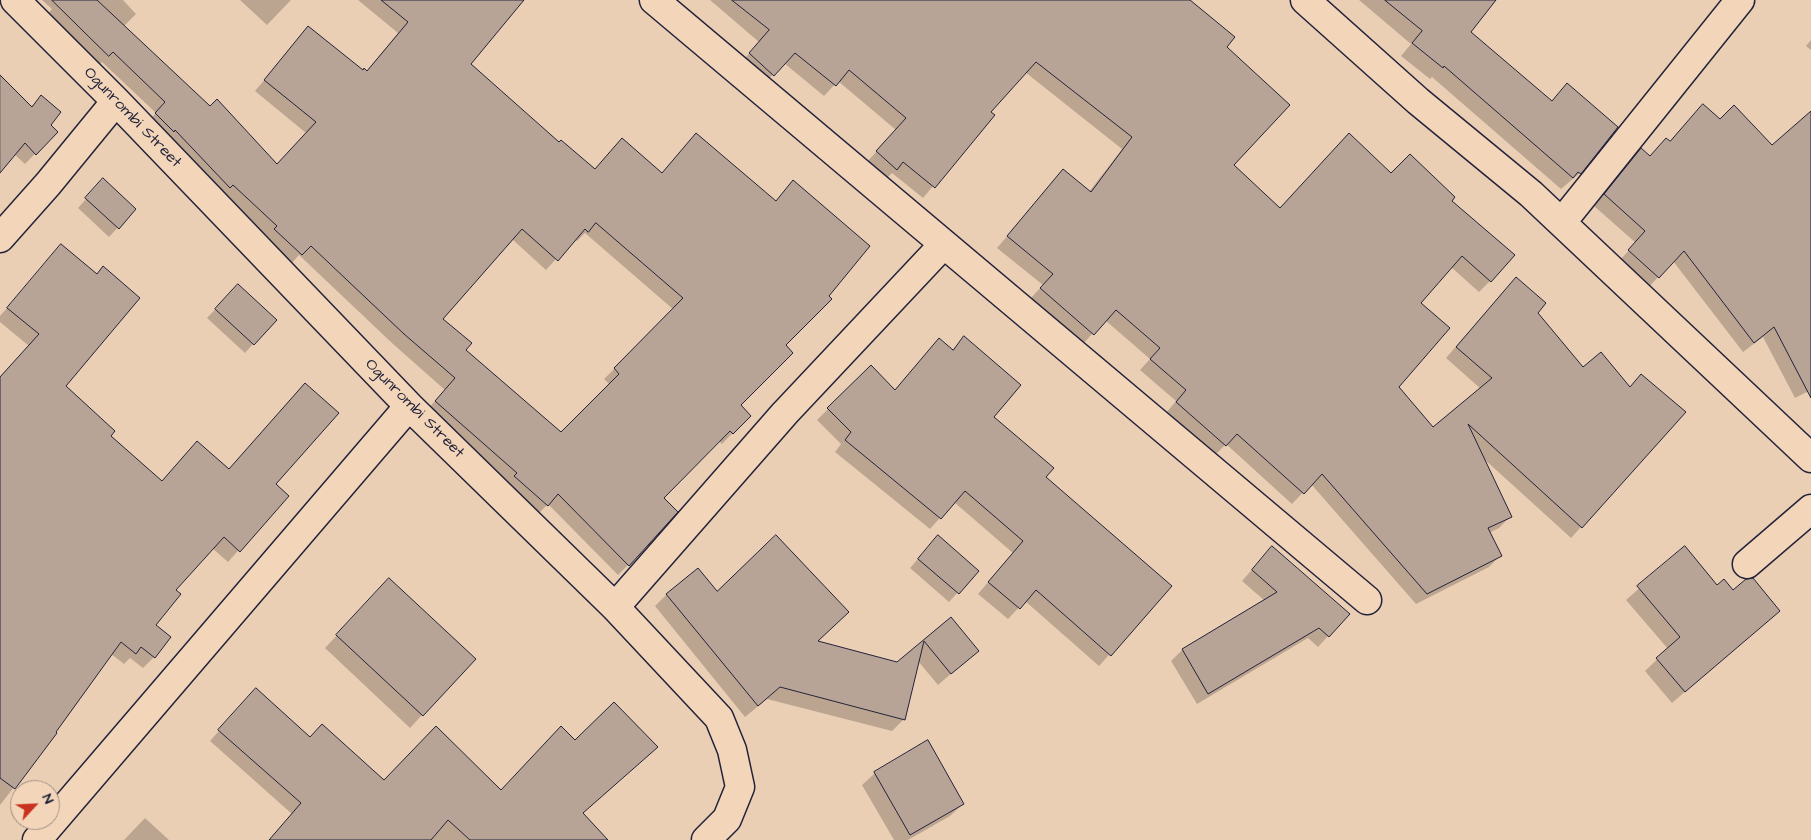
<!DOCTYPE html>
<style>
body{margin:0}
#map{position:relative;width:1811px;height:840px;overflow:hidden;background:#ebcfb4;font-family:"Architects Daughter",sans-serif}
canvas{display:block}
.north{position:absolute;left:10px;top:780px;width:50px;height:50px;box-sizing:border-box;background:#f3d6b9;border:1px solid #9f8e87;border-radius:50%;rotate:65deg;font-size:14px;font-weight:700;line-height:20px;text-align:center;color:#22223b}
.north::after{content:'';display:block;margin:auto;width:18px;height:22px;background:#c8321e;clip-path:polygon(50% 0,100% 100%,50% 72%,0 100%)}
</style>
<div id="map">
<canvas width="1811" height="840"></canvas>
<div class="north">N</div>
</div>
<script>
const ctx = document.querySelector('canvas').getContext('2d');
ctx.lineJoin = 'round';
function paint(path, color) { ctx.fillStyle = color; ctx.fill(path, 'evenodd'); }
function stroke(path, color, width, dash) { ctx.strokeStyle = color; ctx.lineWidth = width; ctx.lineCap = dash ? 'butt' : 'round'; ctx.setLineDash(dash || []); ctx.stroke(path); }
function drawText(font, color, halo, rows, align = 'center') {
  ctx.font = font + ' "Architects Daughter",sans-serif'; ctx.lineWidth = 4; ctx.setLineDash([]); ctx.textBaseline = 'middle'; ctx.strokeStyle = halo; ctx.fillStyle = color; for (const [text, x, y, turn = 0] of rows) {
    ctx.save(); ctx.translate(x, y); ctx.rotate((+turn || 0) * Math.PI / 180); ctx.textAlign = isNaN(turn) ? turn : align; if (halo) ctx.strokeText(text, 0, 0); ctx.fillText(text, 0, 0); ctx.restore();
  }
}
paint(new Path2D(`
 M 42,0 L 123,0 L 136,14 L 124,26 L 210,108 L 277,165 L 306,133 L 255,91 L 308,28 L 363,72 L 366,72 L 398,33 L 358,0 L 522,0 L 470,64 L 559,143 L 594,170 L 661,174 L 686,145 L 775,202 L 793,182 L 784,345 L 739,405 L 749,416 L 722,444 L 719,441 L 663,498 L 628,565 L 618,575 L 548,504 L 536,516 L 425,412 L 445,390 L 393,344 L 299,255 L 291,264 L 264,240 L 267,237 L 145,124 L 156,113 L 102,62 L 98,66 L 47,15 L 52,9 ZM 585,233 L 674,310 L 604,379 L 610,385 L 561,434 L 465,350 L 442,319 L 512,239 L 546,270 L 574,239 L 577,241 Z
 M 240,0 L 291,0 L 267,25 Z
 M 710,0 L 1188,0 L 1226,47 L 1232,165 L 1279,210 L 1391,175 L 1451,201 L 1490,281 L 1479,292 L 1451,267 L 1420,303 L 1397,387 L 1433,429 L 1481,389 L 1446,358 L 1505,290 L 1536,313 L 1583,369 L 1629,388 L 1641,375 L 1581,527 L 1571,538 L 1483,458 L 1510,517 L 1499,528 L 1489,533 L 1500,556 L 1489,567 L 1416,604 L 1311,484 L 1292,504 L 1226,444 L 1214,456 L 1166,413 L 1176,401 L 1140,370 L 1150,359 L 1105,320 L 1082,345 L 1030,299 L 1043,285 L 997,248 L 1064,170 L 1089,192 L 1122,149 L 1025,72 L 989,112 L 993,115 L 923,198 L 892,173 L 885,180 L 866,163 L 896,130 L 838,81 L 824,96 L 784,63 L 762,86 L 739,65 L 759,42 Z
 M 1359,0 L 1495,0 L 1470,32 L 1551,102 L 1567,85 L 1580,173 L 1561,189 L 1432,77 L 1430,79 L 1401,56 L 1411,44 Z
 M 1811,40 L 1811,50 L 1806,46 Z
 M 0,77 L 31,107 L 41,97 L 49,125 L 56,132 L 25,164 L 14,154 L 0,171 Z
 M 1811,112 L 1811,390 L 1795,398 L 1763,337 L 1743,352 L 1673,261 L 1648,288 L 1619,261 L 1636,243 L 1594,206 L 1641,150 L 1650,157 L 1670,142 L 1720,121 L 1772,146 Z
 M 95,189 L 135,209 L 109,237 L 78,208 Z
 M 61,246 L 65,386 L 109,436 L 161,482 L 228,470 L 274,484 L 287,496 L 228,562 L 212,548 L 174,591 L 155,626 L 154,657 L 143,668 L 130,658 L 124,664 L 111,654 L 54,732 L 56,734 L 0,805 L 0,378 L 29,346 L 0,322 L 0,316 Z
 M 230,294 L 253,344 L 245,353 L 207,318 Z
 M 964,338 L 993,417 L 1044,478 L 1171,586 L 1099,666 L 1025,601 L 1008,619 L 978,594 L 1013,553 L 954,502 L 930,529 L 835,452 L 841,444 L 817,420 L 871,366 L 894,391 L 939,340 L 952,350 Z
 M 938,536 L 977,571 L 949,602 L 910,568 Z
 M 1272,547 L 1328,636 L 1318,647 L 1308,638 L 1197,704 L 1171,661 L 1182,650 L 1265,601 L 1242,581 Z
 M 1685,548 L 1717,587 L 1778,611 L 1672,703 L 1645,671 L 1668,649 L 1626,600 Z
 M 377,592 L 422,715 L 410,728 L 325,648 Z
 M 717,593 L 816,642 L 897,663 L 951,619 L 977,651 L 938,685 L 918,661 L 904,719 L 892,731 L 767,699 L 745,717 L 655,606 L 667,594 Z
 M 246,700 L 384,781 L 501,791 L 582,814 L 607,840 L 269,840 L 292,814 L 210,741 Z
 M 875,773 L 963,804 L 950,816 L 908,840 L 894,840 L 862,785 Z
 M 145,818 L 169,840 L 124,840 Z`), '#0003');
const building = new Path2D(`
 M 52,0 L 97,0 L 210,106 L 217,99 L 277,164 L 316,122 L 264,80 L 308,26 L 363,70 L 364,68 L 367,71 L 408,22 L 381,0 L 524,0 L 471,64 L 559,142 L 561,140 L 595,169 L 622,138 L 662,173 L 696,133 L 776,201 L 793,180 L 870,246 L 829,296 L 832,299 L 786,345 L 793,353 L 741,405 L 751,416 L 733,434 L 730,431 L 664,498 L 678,512 L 629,566 L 558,494 L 548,506 L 514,476 L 517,473 L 435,401 L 455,378 L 404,334 L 311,246 L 302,255 L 274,229 L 277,226 L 233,185 L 230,188 L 175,130 L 174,132 L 155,113 L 165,102 L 113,52 L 109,56 ZM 596,223 L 683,298 L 614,368 L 619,374 L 561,432 L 466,350 L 472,343 L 443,319 L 522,229 L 558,261 L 585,229 L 588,232 Z
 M 732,0 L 1190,0 L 1235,37 L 1227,47 L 1290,105 L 1234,165 L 1280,208 L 1349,133 L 1391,173 L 1410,154 L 1455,197 L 1452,201 L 1515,255 L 1491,282 L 1462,256 L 1421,303 L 1450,328 L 1399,387 L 1433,427 L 1492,378 L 1456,347 L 1516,277 L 1546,303 L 1538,313 L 1583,367 L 1601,352 L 1630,387 L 1641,374 L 1686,412 L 1582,528 L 1468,424 L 1512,517 L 1488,528 L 1502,556 L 1427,594 L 1322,474 L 1304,494 L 1237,434 L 1226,446 L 1176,402 L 1186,390 L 1150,359 L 1160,348 L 1116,310 L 1094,335 L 1040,288 L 1053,274 L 1007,236 L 1063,169 L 1091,192 L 1132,137 L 1036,62 L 991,112 L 995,115 L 935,188 L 903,162 L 897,170 L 876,151 L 906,118 L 849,70 L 836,86 L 795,53 L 774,76 L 749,53 L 769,30 Z
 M 1385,0 L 1496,0 L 1471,32 L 1552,101 L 1567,83 L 1618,127 L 1581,174 L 1578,172 L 1573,178 L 1444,66 L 1443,68 L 1412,43 L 1422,31 Z
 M 0,75 L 32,107 L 41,95 L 61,112 L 51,125 L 58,132 L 36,155 L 25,143 L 0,173 Z
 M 1703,104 L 1720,119 L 1734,105 L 1772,145 L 1811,111 L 1811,398 L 1774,327 L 1754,343 L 1684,251 L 1659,278 L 1628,250 L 1645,231 L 1604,194 L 1641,148 L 1650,156 L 1666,138 L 1670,141 Z
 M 103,178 L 136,209 L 119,229 L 85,198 Z
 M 61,244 L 97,274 L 103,266 L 140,298 L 66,386 L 115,431 L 111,436 L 162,481 L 197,441 L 229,469 L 305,383 L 339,413 L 276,484 L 289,496 L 240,552 L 224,537 L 176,590 L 181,594 L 156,625 L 171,637 L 155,658 L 141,647 L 136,654 L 121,642 L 56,732 L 57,733 L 15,789 L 0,778 L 0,377 L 39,334 L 7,308 Z
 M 238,284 L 277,320 L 254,345 L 215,309 Z
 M 964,336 L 1021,385 L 994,417 L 1054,468 L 1046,477 L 1172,586 L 1111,656 L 1036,590 L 1020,609 L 988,582 L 1023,541 L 965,491 L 941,519 L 845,440 L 851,432 L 827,408 L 871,365 L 895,390 L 939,338 L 953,350 Z
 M 776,535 L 849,612 L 818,641 L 897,662 L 951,617 L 979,651 L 951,674 L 924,641 L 905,720 L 780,687 L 758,706 L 666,594 L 698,568 L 717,591 Z
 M 938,535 L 979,571 L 959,594 L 918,559 Z
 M 1272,546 L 1350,614 L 1329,637 L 1319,628 L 1208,694 L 1182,649 L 1277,592 L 1252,570 Z
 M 1685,546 L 1717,585 L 1724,579 L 1733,590 L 1746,579 L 1753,578 L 1780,611 L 1685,692 L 1656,658 L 1680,637 L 1637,586 Z
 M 389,578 L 476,659 L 423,716 L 336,635 Z
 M 256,688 L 310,737 L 322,724 L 384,780 L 436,726 L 501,790 L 561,726 L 575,740 L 614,702 L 658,747 L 583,813 L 608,840 L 470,840 L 448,820 L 431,840 L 269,840 L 301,803 L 218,730 Z
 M 928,740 L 964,804 L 910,835 L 874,772 Z`);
paint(building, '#b8a496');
stroke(building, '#22223b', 1);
const minor = new Path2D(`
 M 15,0 L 116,101 L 409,406 L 615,607 L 719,718 L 732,750 L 740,787 L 727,819 L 706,840
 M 654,0 L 1367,600
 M 1305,0 L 1418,101 L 1531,194 L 1811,458
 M 1562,222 L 1740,0
 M 0,238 L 48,184 L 116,101
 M 1747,564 L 1811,509
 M 615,607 L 785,413 L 944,244
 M 37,840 L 409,406`);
stroke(minor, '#22223b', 31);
stroke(minor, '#f3d6b9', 28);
drawText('16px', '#22223b', '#f3d6b9', [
 ["Ogunrombi Street",132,118,46],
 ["Ogunrombi Street",414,409,45]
]);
</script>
